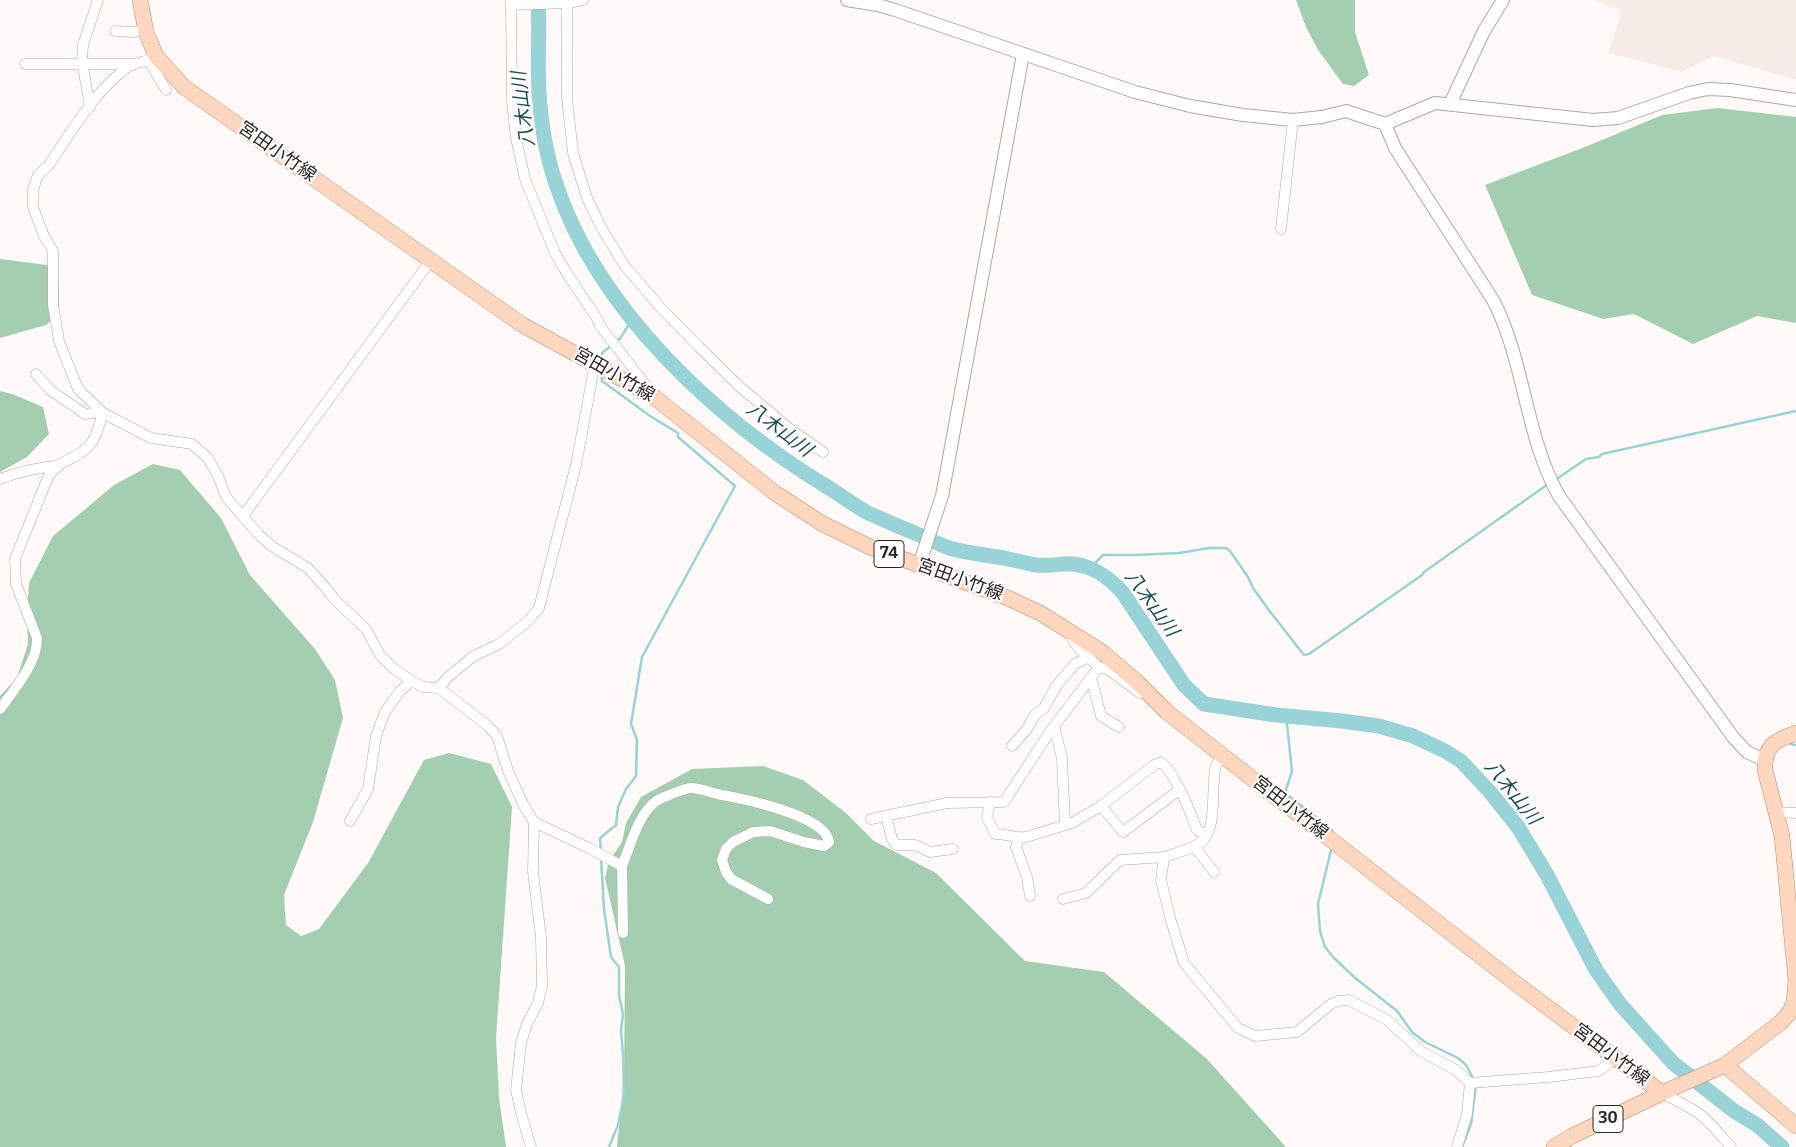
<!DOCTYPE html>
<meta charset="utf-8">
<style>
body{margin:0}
canvas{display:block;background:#fffaf8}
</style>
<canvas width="1796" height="1147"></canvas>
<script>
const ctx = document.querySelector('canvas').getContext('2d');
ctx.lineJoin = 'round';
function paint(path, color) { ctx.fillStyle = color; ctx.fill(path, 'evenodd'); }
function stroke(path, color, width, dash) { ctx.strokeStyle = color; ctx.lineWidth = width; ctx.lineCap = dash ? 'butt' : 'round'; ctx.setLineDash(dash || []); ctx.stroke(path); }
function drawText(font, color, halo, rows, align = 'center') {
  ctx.font = font + ' Bitter,"Noto Sans JP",serif'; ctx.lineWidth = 4.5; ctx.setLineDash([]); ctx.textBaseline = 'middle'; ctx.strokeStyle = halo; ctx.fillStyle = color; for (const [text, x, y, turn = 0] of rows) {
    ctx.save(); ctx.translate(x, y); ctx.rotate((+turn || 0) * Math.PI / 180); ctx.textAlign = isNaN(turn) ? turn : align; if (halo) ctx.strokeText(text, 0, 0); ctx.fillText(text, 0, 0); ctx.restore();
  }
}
paint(new Path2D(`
 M 1595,0 L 1796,0 L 1796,80 L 1714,56 L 1682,72 L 1608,53 L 1622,11 Z`), '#f8ece6');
paint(new Path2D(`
 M 1296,0 L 1355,0 L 1355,32 L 1369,75 L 1354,86 L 1343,84 L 1318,50 L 1306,27 Z
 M 1718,108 L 1796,117 L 1796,323 L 1757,316 L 1693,344 L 1634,314 L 1603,319 L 1532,295 L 1485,185 L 1590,145 L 1662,115 Z
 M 0,259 L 47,265 L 59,283 L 59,314 L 46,325 L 0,338 Z
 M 0,391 L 12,394 L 43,407 L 49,434 L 27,457 L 0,472 Z
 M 153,464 L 180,470 L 221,518 L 250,575 L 315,649 L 335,680 L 343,718 L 313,822 L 284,895 L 286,925 L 301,936 L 319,929 L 368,863 L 424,760 L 449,753 L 491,764 L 512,807 L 496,1038 L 499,1098 L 506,1147 L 0,1147 L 0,696 L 17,678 L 28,644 L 27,614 L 29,583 L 53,536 L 114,485 Z
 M 763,766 L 803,780 L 846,813 L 874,841 L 936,873 L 1025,961 L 1104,972 L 1207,1059 L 1286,1147 L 617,1147 L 624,1077 L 625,966 L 605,878 L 609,861 L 622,842 L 626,823 L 641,797 L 692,769 Z`), '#a4ceb0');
stroke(new Path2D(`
 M 617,342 C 624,335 627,325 633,319
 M 601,362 L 602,353 L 612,345
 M 1555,480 L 1586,459 L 1599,457 L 1602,454 L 1796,411
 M 1090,568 L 1103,555 L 1135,555 L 1179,553 L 1209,548 L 1226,548 L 1230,551 L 1248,577 L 1253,588 L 1268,609 L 1304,655 L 1309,654 L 1422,575 L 1424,572 L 1548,484
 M 1286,715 L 1292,771 L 1285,793 L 1331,829 L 1334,834
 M 1790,744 L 1796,745
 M 1332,846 L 1318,904 L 1320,931 L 1325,947 L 1333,957 L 1354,977 L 1397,1011 L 1412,1032 L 1425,1042 L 1458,1058 L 1466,1065 L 1474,1080
 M 601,852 L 600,838 L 616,825 L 618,807 L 626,789 L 636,776 L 637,740 L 631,724 L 642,657 L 735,486 L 678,437 L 678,433 L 650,416 L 602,381 L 601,375
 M 601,857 L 604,909 L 611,957 L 619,967 L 619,996 L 623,1014 L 621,1030 L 623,1054 L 624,1096 L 618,1125 L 609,1147
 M 1462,1147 L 1471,1124 L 1476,1085`), '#98d3d8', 2.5);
stroke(new Path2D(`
 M 538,0 C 540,31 537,62 539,93 C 541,123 546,155 556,184 C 598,311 717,420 829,488 C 842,496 855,506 868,513 C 884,520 899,527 915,533 C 926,538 938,544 949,548 C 967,553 986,555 1004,558 C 1014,560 1025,563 1036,565 C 1046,566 1053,565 1063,564 C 1087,562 1108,576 1123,593 L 1184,685 L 1204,704 L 1276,715 L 1342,721 L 1379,726 L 1413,736 L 1445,751 L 1461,761 L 1490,792 L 1518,827 L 1547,875 L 1596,970 L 1620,1004 L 1673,1063 L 1734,1111 L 1757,1125 L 1782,1147`), '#98d3d8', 15);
const minor = new Path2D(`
 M 511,0 L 512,101 L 516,138 L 525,179 L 555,253 L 568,275 L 596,317 L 601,327 L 651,392
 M 567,0 L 567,98 L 573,153 L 587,198 L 601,227 L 624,265 L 661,308 L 697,345 L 740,387 L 789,428 L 823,452
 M 511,5 L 568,3 L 583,0
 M 115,31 L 135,32 L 146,29
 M 156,56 C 147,63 136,61 128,67 C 95,90 71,133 48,166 L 38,175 L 33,190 L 33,207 L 44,236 L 53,251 L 53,305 L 59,341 L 78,389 L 103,413 L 151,438 L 192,444 L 208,458 L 218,476 L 226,497 L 259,535 L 273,547 L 308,568 L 326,588 L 335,600 L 366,629 L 380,655 L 394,669 L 412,681 L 423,687 L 439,688 L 488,726 L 497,736 L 508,771 L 524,806 L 534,822 L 589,848 L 622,866 C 630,847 639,811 658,800 C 664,797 685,788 691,788 C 699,788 709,792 717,794 C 740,798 826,815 829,842 L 824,846 L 804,842 L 770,831 L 753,832 L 733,842 L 726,849 L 722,860 L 726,872 L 731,879 L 768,899
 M 149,61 L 166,90
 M 25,64 L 132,64
 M 90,107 L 82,61 L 83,45 L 98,0
 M 1281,229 L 1293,120
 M 36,374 L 50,390 L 85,414 L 101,412
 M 0,479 C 18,472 36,468 55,466
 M 243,516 L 431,260
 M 1099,667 L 1109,670 L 1140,693
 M 1091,677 L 1101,716 L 1119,727
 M 439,688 L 447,678 L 472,657 L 499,644 L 527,622 L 539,608 L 576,465 L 595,363
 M 0,709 C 14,690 38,662 37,638 L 16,584 L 15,559 L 48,477 C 61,459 71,461 86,449 C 96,441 99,424 103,413
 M 1054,726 L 1062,758 L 1065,825
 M 1012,746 L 1027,729 L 1034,716 L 1044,708 L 1057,685 L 1075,664 L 1089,657
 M 1223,756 C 1221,759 1218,762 1216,765 C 1210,785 1219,830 1200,843 C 1190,850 1175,853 1164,857 L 1161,880 L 1171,921 L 1184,963 L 1238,1028 L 1255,1036 L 1297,1032 L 1331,1004 L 1338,1001 L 1349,1000 L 1387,1020 L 1422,1052 L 1456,1070 L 1470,1083 L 1548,1077 L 1599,1071 L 1615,1058
 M 990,802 L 987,817 L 995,834 C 1006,833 1015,839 1026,837 L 1072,823 L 1101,806 L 1154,765 L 1161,762 C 1175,773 1191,813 1197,830 L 1207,835
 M 1101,806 L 1123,832 L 1179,790
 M 1777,812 L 1796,813
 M 886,816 L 892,839 L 896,845 L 915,845 L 930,852 L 953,849
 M 871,819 L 947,803 L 1004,802 L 1049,733 L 1099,667 C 1088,656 1073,647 1070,632
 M 350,821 L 368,789 L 376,736 L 385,712 L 400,691 L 412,681
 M 1019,838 L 1016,847 L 1027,877 L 1030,896
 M 1194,846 L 1214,872
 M 622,866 L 623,933
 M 1063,899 L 1086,893 L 1120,860 L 1164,857
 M 1662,1093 C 1672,1098 1681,1103 1690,1108 C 1706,1116 1719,1134 1731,1147
 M 531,1147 L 521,1113 L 516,1090 L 521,1043 L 527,1024 L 538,1003 L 542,986 L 541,937 L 533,872 L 534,822
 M 1457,1147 L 1467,1114 L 1470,1083`);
const tertiary = new Path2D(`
 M 847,0 L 878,5 L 895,10 L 1135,92 L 1190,106 L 1243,115 L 1293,120 L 1322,117 L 1346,111 L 1385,124 L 1435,103 L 1593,120 L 1618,118 L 1689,93 L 1708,89 L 1730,90 L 1796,100
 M 1450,104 L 1484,31 L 1503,0
 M 1385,124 L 1395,148 L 1493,300 C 1525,361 1525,436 1559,496 L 1733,737 L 1747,752 L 1764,760
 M 919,565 L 942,496 L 1023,54`);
const primary = new Path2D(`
 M 140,0 L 146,32 L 156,56 L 184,87 L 521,324 L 654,397 L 775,493 L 823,524 L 870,547 L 1008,598 L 1042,614 L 1102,652 L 1136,681 L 1167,712 L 1223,756 L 1514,982 L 1662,1093
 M 1725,1065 L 1796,1126
 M 1554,1147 L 1572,1136 L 1662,1093 L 1725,1065 L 1780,1023 L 1790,1012 L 1794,1002 L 1796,981 L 1782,836 L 1765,770 C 1764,746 1775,740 1796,733`);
stroke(minor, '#b1a6a0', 11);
stroke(tertiary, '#b1a6a0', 14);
stroke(primary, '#b4876b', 16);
stroke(minor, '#fff', 10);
stroke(tertiary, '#fff', 12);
stroke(primary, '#ffd7be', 15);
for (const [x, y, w] of [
 [889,554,30],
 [1608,1119,30]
]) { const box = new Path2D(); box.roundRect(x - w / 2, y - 13.5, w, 27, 4); ctx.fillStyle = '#fff'; ctx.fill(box); stroke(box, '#282422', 1); }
drawText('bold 16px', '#282422', null, [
 ["74",889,554],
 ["30",1608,1119]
]);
drawText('18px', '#282422', '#fff', [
 ["宮田小竹線",277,152,35],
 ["宮田小竹線",614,375,30],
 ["宮田小竹線",960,580,20],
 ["宮田小竹線",1290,808,38],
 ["宮田小竹線",1611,1055,37]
]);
drawText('italic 19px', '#194d51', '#fff', [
 ["八木山川",524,109,-97],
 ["八木山川",779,430,37],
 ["八木山川",1151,604,54],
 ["八木山川",1512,793,51]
]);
</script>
